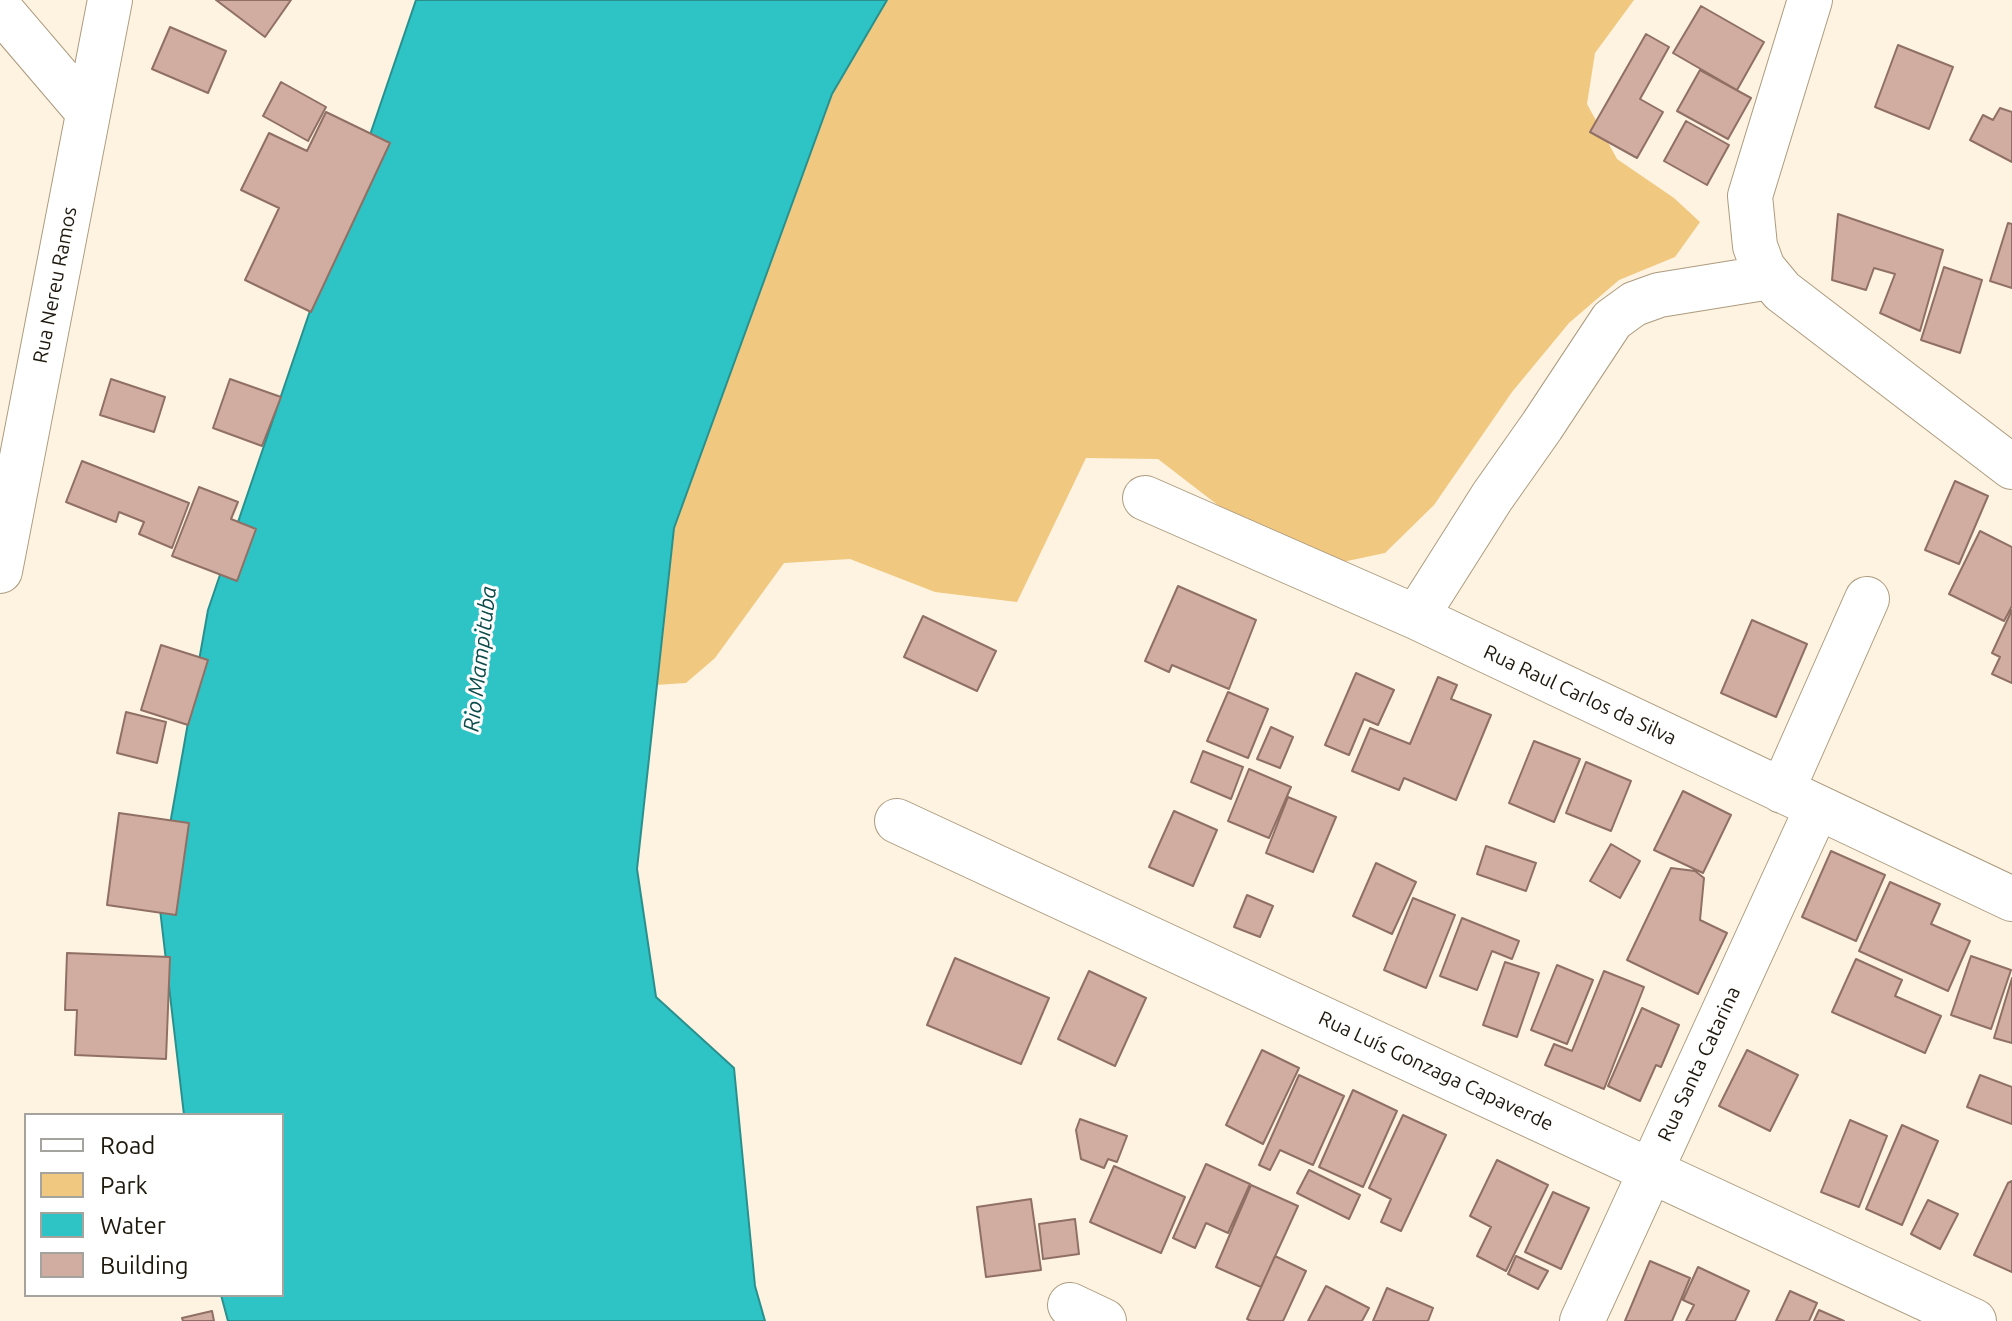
<!DOCTYPE html>
<meta charset="utf-8">
<style>
body{margin:0}
#map{position:relative;width:2012px;height:1321px;overflow:hidden;background:#fef3e1;font-family:Ubuntu,sans-serif}
canvas{display:block}
.legend{position:absolute;left:24px;top:1113px;width:260px;height:184px;box-sizing:border-box;background:#fff;border:2px solid #a5a39e;margin:0;padding:10px 14px;list-style:none;font-size:24px;color:#1e180d}
.legend li{display:flex;align-items:center;gap:16px;height:40px}
.legend b{width:40px;border:2px solid #a5a39e}
</style>
<div id="map">
<canvas width="2012" height="1321"></canvas>
<ul class="legend">
<li><b style="height:10px;background:#fff"></b>Road</li>
<li><b style="height:22px;background:#f0c87f"></b>Park</li>
<li><b style="height:22px;background:#2ec3c5"></b>Water</li>
<li><b style="height:22px;background:#d1ada1"></b>Building</li>
</ul>
</div>
<script>
const ctx = document.querySelector('canvas').getContext('2d');
ctx.lineJoin = 'round';
function paint(path, color) { ctx.fillStyle = color; ctx.fill(path, 'evenodd'); }
function stroke(path, color, width, dash) { ctx.strokeStyle = color; ctx.lineWidth = width; ctx.lineCap = dash ? 'butt' : 'round'; ctx.setLineDash(dash || []); ctx.stroke(path); }
function drawText(font, color, halo, rows, align = 'center') {
  ctx.font = font + ' Ubuntu,sans-serif'; ctx.lineWidth = 6; ctx.setLineDash([]); ctx.textBaseline = 'middle'; ctx.strokeStyle = halo; ctx.fillStyle = color; for (const [text, x, y, turn = 0] of rows) {
    ctx.save(); ctx.translate(x, y); ctx.rotate((+turn || 0) * Math.PI / 180); ctx.textAlign = isNaN(turn) ? turn : align; if (halo) ctx.strokeText(text, 0, 0); ctx.fillText(text, 0, 0); ctx.restore();
  }
}
paint(new Path2D(`
 M 887,0 L 1634,0 L 1595,53 L 1587,104 L 1617,159 L 1674,198 L 1700,222 L 1675,257 L 1619,280 L 1569,323 L 1512,392 L 1434,505 L 1385,553 L 1333,564 L 1232,516 L 1158,459 L 1086,458 L 1017,602 L 935,592 L 850,559 L 784,563 L 715,658 L 686,683 L 655,685 L 674,528 L 832,94 Z`), '#f0c87f');
const water = new Path2D(`
 M 416,0 L 887,0 L 832,94 L 674,528 L 637,869 L 656,997 L 734,1068 L 755,1286 L 765,1321 L 228,1321 L 221,1295 L 282,1295 L 282,1115 L 184,1115 L 158,892 L 208,610 Z`);
paint(water, '#2ec3c5');
stroke(water, '#29908e', 2);
const building = new Path2D(`
 M 216,0 L 291,0 L 265,37 Z
 M 1701,6 L 1764,42 L 1737,90 L 1673,53 Z
 M 170,27 L 226,51 L 208,93 L 152,69 Z
 M 1646,34 L 1669,47 L 1640,99 L 1663,112 L 1637,158 L 1590,132 Z
 M 1898,45 L 1953,67 L 1929,129 L 1875,107 Z
 M 1700,70 L 1751,98 L 1728,139 L 1677,111 Z
 M 281,82 L 326,107 L 308,141 L 263,116 Z
 M 2000,108 L 2012,112 L 2012,162 L 1970,140 L 1983,115 L 1993,120 Z
 M 326,112 L 390,143 L 311,312 L 245,280 L 279,208 L 241,190 L 269,133 L 307,151 Z
 M 1686,121 L 1729,145 L 1707,185 L 1664,161 Z
 M 1838,214 L 1943,250 L 1920,331 L 1880,313 L 1895,274 L 1874,268 L 1866,290 L 1832,280 Z
 M 2008,223 L 2012,224 L 2012,288 L 1990,281 Z
 M 1944,267 L 1982,280 L 1960,353 L 1921,340 Z
 M 111,379 L 165,397 L 154,432 L 100,415 Z
 M 230,379 L 281,397 L 262,446 L 213,428 Z
 M 82,461 L 189,503 L 172,548 L 139,534 L 144,522 L 119,512 L 116,522 L 66,502 Z
 M 1955,481 L 1988,496 L 1959,564 L 1925,550 Z
 M 199,487 L 238,502 L 231,519 L 256,529 L 237,581 L 172,556 Z
 M 1980,531 L 2012,547 L 2012,606 L 2004,621 L 1949,594 Z
 M 1178,586 L 1256,620 L 1229,689 L 1172,665 L 1169,672 L 1145,661 Z
 M 2012,610 L 2012,683 L 1992,674 L 2000,657 L 1992,653 Z
 M 923,616 L 996,651 L 977,691 L 904,657 Z
 M 1752,620 L 1807,644 L 1776,717 L 1721,693 Z
 M 161,645 L 208,660 L 188,725 L 141,710 Z
 M 1356,673 L 1394,690 L 1378,725 L 1364,719 L 1349,755 L 1325,745 Z
 M 1438,677 L 1457,685 L 1451,699 L 1491,715 L 1456,800 L 1404,778 L 1399,790 L 1352,771 L 1370,728 L 1410,744 Z
 M 1228,692 L 1268,709 L 1248,758 L 1207,741 Z
 M 126,712 L 166,722 L 157,763 L 117,753 Z
 M 1271,727 L 1293,737 L 1280,768 L 1257,759 Z
 M 1534,741 L 1580,759 L 1554,822 L 1509,803 Z
 M 1203,751 L 1243,767 L 1231,799 L 1191,782 Z
 M 1586,762 L 1631,781 L 1611,831 L 1566,813 Z
 M 1249,769 L 1291,787 L 1269,838 L 1228,821 Z
 M 1683,791 L 1731,815 L 1703,873 L 1654,850 Z
 M 1288,797 L 1336,817 L 1313,872 L 1266,853 Z
 M 1174,811 L 1217,830 L 1193,886 L 1149,867 Z
 M 119,813 L 189,823 L 176,915 L 107,905 Z
 M 1611,844 L 1640,861 L 1620,898 L 1590,881 Z
 M 1486,846 L 1536,863 L 1526,891 L 1477,874 Z
 M 1831,851 L 1885,875 L 1856,941 L 1802,917 Z
 M 1376,863 L 1416,882 L 1392,934 L 1353,916 Z
 M 1671,868 L 1695,871 L 1704,878 L 1700,920 L 1727,933 L 1698,994 L 1627,960 Z
 M 1890,882 L 1940,904 L 1931,924 L 1970,941 L 1948,991 L 1859,951 Z
 M 1247,895 L 1273,906 L 1260,937 L 1234,927 Z
 M 1413,898 L 1455,915 L 1426,988 L 1384,970 Z
 M 1462,918 L 1519,941 L 1512,959 L 1492,951 L 1477,990 L 1440,976 Z
 M 67,953 L 170,957 L 166,1059 L 75,1055 L 77,1010 L 65,1010 Z
 M 1971,956 L 2011,970 L 1991,1029 L 1951,1015 Z
 M 955,958 L 1049,998 L 1021,1064 L 927,1025 Z
 M 1856,959 L 1902,980 L 1895,996 L 1941,1016 L 1925,1053 L 1832,1012 Z
 M 1505,962 L 1539,973 L 1517,1037 L 1483,1025 Z
 M 1557,965 L 1593,980 L 1567,1044 L 1531,1030 Z
 M 1089,971 L 1146,998 L 1115,1066 L 1058,1039 Z
 M 1604,971 L 1644,987 L 1604,1089 L 1545,1065 L 1554,1044 L 1572,1051 Z
 M 2012,978 L 2012,1043 L 1994,1038 Z
 M 1642,1008 L 1679,1025 L 1661,1067 L 1656,1065 L 1640,1101 L 1608,1086 Z
 M 1262,1050 L 1299,1068 L 1263,1144 L 1226,1125 Z
 M 1747,1050 L 1798,1075 L 1770,1131 L 1719,1106 Z
 M 1299,1075 L 1344,1096 L 1313,1165 L 1280,1150 L 1270,1170 L 1259,1165 Z
 M 1980,1075 L 2012,1087 L 2012,1124 L 1967,1107 Z
 M 1353,1090 L 1397,1111 L 1363,1187 L 1319,1167 Z
 M 1403,1115 L 1446,1135 L 1401,1231 L 1381,1222 L 1391,1199 L 1369,1188 Z
 M 1080,1119 L 1127,1136 L 1117,1162 L 1108,1159 L 1104,1168 L 1081,1159 L 1076,1130 Z
 M 1850,1120 L 1887,1136 L 1859,1207 L 1821,1192 Z
 M 1902,1125 L 1938,1141 L 1902,1225 L 1866,1209 Z
 M 1497,1160 L 1548,1185 L 1506,1271 L 1477,1256 L 1491,1227 L 1470,1216 Z
 M 1206,1164 L 1250,1184 L 1228,1233 L 1206,1223 L 1195,1248 L 1173,1238 Z
 M 1114,1166 L 1185,1197 L 1161,1253 L 1090,1222 Z
 M 1309,1170 L 1360,1195 L 1349,1219 L 1297,1193 Z
 M 2012,1181 L 2012,1272 L 1974,1255 L 2008,1183 Z
 M 1251,1185 L 1298,1206 L 1261,1287 L 1216,1267 Z
 M 1553,1192 L 1589,1208 L 1561,1269 L 1525,1252 Z
 M 1031,1199 L 1041,1270 L 986,1277 L 977,1207 Z
 M 1928,1200 L 1958,1214 L 1940,1249 L 1911,1234 Z
 M 1075,1219 L 1079,1254 L 1043,1259 L 1039,1224 Z
 M 1275,1256 L 1306,1271 L 1283,1321 L 1251,1321 L 1247,1319 Z
 M 1516,1256 L 1548,1271 L 1538,1289 L 1508,1274 Z
 M 1650,1261 L 1690,1278 L 1672,1321 L 1625,1321 Z
 M 1698,1267 L 1749,1291 L 1735,1321 L 1686,1321 L 1694,1305 L 1683,1300 Z
 M 1326,1286 L 1369,1308 L 1362,1321 L 1308,1321 Z
 M 1387,1288 L 1433,1308 L 1428,1321 L 1373,1321 Z
 M 1790,1291 L 1817,1303 L 1809,1321 L 1776,1321 Z
 M 1819,1310 L 1844,1321 L 1814,1321 Z
 M 212,1311 L 214,1321 L 183,1321 L 182,1318 Z`);
paint(building, '#d1ada1');
stroke(building, '#907064', 2);
const minor = new Path2D(`
 M 1810,0 L 1750,196 L 1755,246 L 1763,268 L 1782,291 L 2012,467
 M 0,9 L 88,112
 M 1145,498 L 1416,617 L 2012,899
 M 0,571 L 110,0
 M 1416,617 L 1492,497 L 1542,426 L 1612,320 L 1634,304 L 1659,295 L 1770,277
 M 1782,791 L 1867,599
 M 897,821 L 1974,1321
 M 1070,1305 L 1104,1321
 M 1582,1321 L 1817,808`);
stroke(minor, '#ac9b7e', 46);
stroke(minor, '#fff', 44);
drawText('20px', '#1e180d', '#fff', [
 ["Rua Nereu Ramos",55,285,-79],
 ["Rua Raul Carlos da Silva",1580,695,25],
 ["Rua Santa Catarina",1699,1064,-65],
 ["Rua Luís Gonzaga Capaverde",1436,1071,25]
]);
drawText('italic 22px', '#0d4c4c', '#fff', [
 ["Rio Mampituba",480,659,-83]
]);
</script>
